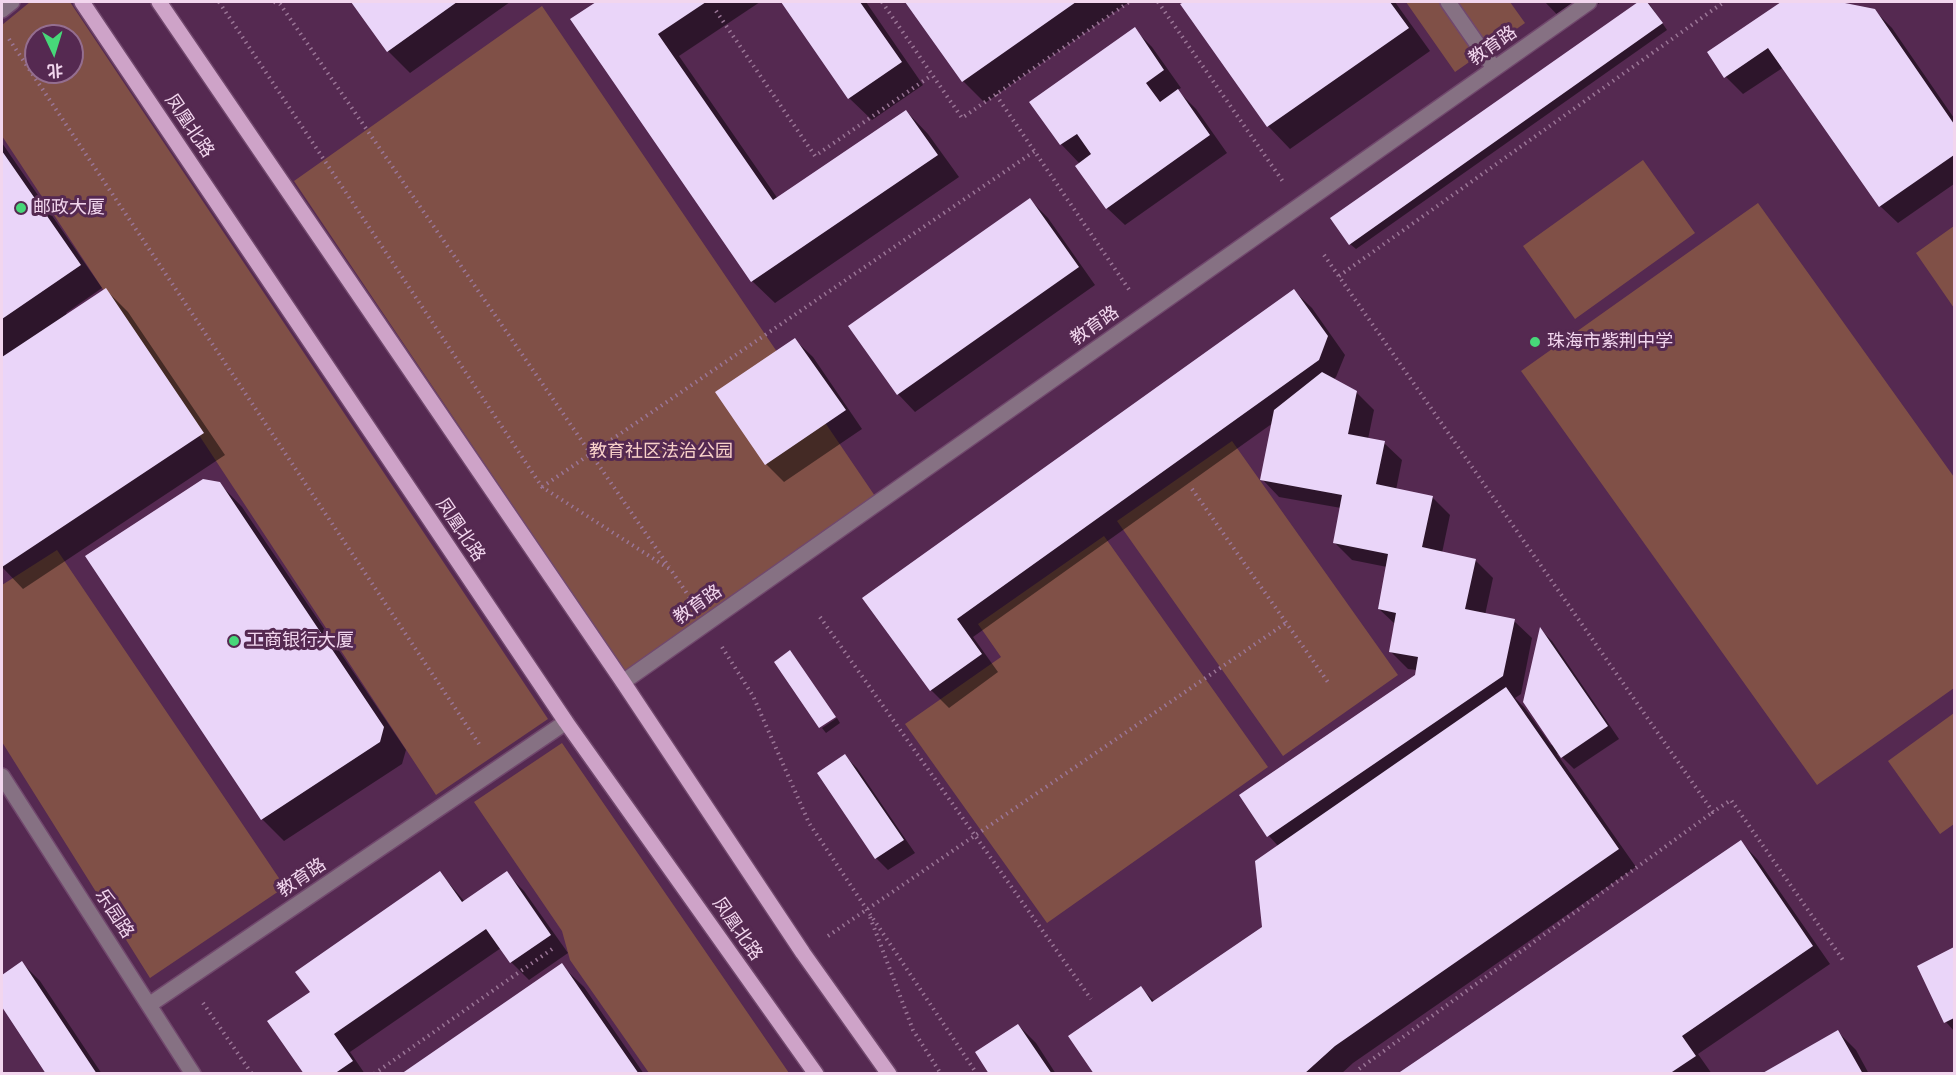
<!DOCTYPE html>
<meta charset="utf-8">
<style>
body{margin:0}
#map{position:relative;width:1956px;height:1075px;overflow:hidden;background:#552951;font-family:"Fira Sans","Noto Sans SC",sans-serif}
canvas{display:block}
.frame{position:absolute;inset:0;border:3px solid #f2d6ee;pointer-events:none}
.north{position:absolute;left:24px;top:24px;width:60px;height:60px;box-sizing:border-box;background:#552951;border:2px solid #946e90;border-radius:50%;rotate:176deg;font-size:16px;font-weight:700;line-height:24px;text-align:center;color:#f2d6ee}
.north::after{content:'';display:block;margin:auto;width:21px;height:27px;background:#47d779;clip-path:polygon(50% 0,100% 100%,50% 72%,0 100%)}
</style>
<div id="map">
<canvas width="1956" height="1075"></canvas>
<div class="frame"></div>
<div class="north">北</div>
</div>
<script>
const ctx = document.querySelector('canvas').getContext('2d');
ctx.lineJoin = 'round';
function paint(path, color) { ctx.fillStyle = color; ctx.fill(path, 'evenodd'); }
function stroke(path, color, width, dash) { ctx.strokeStyle = color; ctx.lineWidth = width; ctx.lineCap = dash ? 'butt' : 'round'; ctx.setLineDash(dash || []); ctx.stroke(path); }
function drawText(font, color, halo, rows, align = 'center') {
  ctx.font = font + ' "Fira Sans","Noto Sans SC",sans-serif'; ctx.lineWidth = 6; ctx.setLineDash([]); ctx.textBaseline = 'middle'; ctx.strokeStyle = halo; ctx.fillStyle = color; for (const [text, x, y, turn = 0] of rows) {
    ctx.save(); ctx.translate(x, y); ctx.rotate((+turn || 0) * Math.PI / 180); ctx.textAlign = isNaN(turn) ? turn : align; if (halo) ctx.strokeText(text, 0, 0); ctx.fillText(text, 0, 0); ctx.restore();
  }
}
paint(new Path2D(`
 M 30,2 L 70,2 L 548,719 L 436,795 L 2,136 L 2,25 ZM 36,36 L 72,36 L 72,72 L 36,72 Z
 M 1406,2 L 1510,2 L 1525,23 L 1455,72 Z
 M 542,6 L 877,499 L 627,675 L 294,181 Z
 M 1643,160 L 1695,233 L 1575,319 L 1523,246 Z
 M 1758,203 L 1954,477 L 1954,688 L 1817,785 L 1521,371 Z
 M 1954,226 L 1954,308 L 1916,253 Z
 M 1232,441 L 1398,675 L 1283,756 L 1117,521 Z
 M 1104,536 L 1268,767 L 1047,923 L 905,724 L 1001,657 L 978,624 Z
 M 57,550 L 285,887 L 150,978 L 2,742 L 2,585 Z
 M 1954,713 L 1954,824 L 1940,834 L 1888,761 Z
 M 562,743 L 789,1073 L 649,1073 L 570,960 L 562,931 L 474,802 Z`), '#805047');
paint(new Path2D(`
 M 352,2 L 510,2 L 410,73 L 388,51 Z
 M 599,2 L 760,2 L 679,56 L 778,199 L 906,111 L 928,134 L 959,177 L 775,303 L 752,281 L 572,20 Z
 M 783,2 L 866,2 L 923,85 L 872,120 L 849,98 Z
 M 907,2 L 1129,2 L 985,103 L 963,81 Z
 M 1187,2 L 1395,2 L 1430,51 L 1290,149 L 1268,126 L 1182,5 Z
 M 1545,2 L 1601,2 L 1567,25 Z
 M 1640,2 L 1646,2 L 1650,5 L 1667,30 L 1356,249 L 1350,244 L 1332,219 Z
 M 1784,2 L 1832,2 L 1874,10 L 1892,28 L 1954,118 L 1954,184 L 1898,223 L 1880,206 L 1784,67 L 1743,94 L 1726,77 L 1709,52 Z
 M 1134,29 L 1152,47 L 1181,88 L 1177,90 L 1196,109 L 1227,153 L 1125,225 L 1107,208 L 1080,164 L 1061,144 L 1031,102 Z
 M 2,143 L 102,288 L 66,313 L 68,315 L 106,290 L 128,312 L 225,455 L 23,589 L 2,567 Z
 M 1030,200 L 1048,218 L 1095,285 L 915,412 L 898,394 Z
 M 1294,291 L 1312,308 L 1345,355 L 1336,377 L 1333,380 L 1356,392 L 1374,410 L 1368,439 L 1384,443 L 1402,460 L 1396,490 L 1432,497 L 1450,515 L 1442,553 L 1475,560 L 1493,578 L 1485,615 L 1514,621 L 1532,638 L 1521,694 L 1515,698 L 1524,707 L 1551,745 L 1553,744 L 1541,630 L 1552,641 L 1619,739 L 1574,769 L 1558,753 L 1557,754 L 1636,867 L 1353,1063 L 1341,1074 L 1096,1074 L 1141,988 L 1155,1002 L 1263,928 L 1279,847 L 1269,836 L 1241,796 L 1416,676 L 1417,670 L 1408,669 L 1390,651 L 1395,624 L 1379,609 L 1387,567 L 1352,560 L 1335,543 L 1341,508 L 1279,497 L 1262,479 L 1273,423 L 973,637 L 998,672 L 949,708 L 931,690 L 864,598 Z
 M 795,340 L 813,357 L 862,429 L 784,482 L 767,465 L 717,392 Z
 M 220,484 L 242,507 L 406,750 L 402,764 L 284,841 L 262,819 Z
 M 837,718 L 840,723 L 826,733 L 822,728 Z
 M 845,756 L 857,768 L 915,853 L 888,870 L 876,858 Z
 M 1741,842 L 1758,860 L 1830,964 L 1698,1054 L 1712,1074 L 1400,1074 Z
 M 440,873 L 465,902 L 506,873 L 524,891 L 568,953 L 529,980 L 511,962 L 501,948 L 350,1052 L 365,1074 L 306,1074 L 312,992 Z
 M 1954,949 L 1954,1031 L 1946,1022 L 1919,966 Z
 M 22,963 L 40,981 L 102,1074 L 48,1074 L 2,1004 L 2,977 Z
 M 561,965 L 584,987 L 644,1074 L 403,1074 Z
 M 1018,1025 L 1036,1043 L 1056,1074 L 991,1074 Z
 M 1838,1032 L 1856,1050 L 1869,1074 L 1764,1074 Z`), '#0007');
paint(new Path2D(`
 M 351,2 L 457,2 L 387,52 Z
 M 596,2 L 706,2 L 658,34 L 773,200 L 906,110 L 938,155 L 751,282 L 570,19 Z
 M 781,2 L 860,2 L 902,62 L 848,99 Z
 M 905,2 L 1076,2 L 962,82 Z
 M 1184,2 L 1390,2 L 1409,28 L 1267,127 L 1180,4 Z
 M 1638,2 L 1647,2 L 1663,23 L 1349,245 L 1330,218 Z
 M 1781,2 L 1840,2 L 1875,9 L 1954,124 L 1954,155 L 1879,207 L 1768,48 L 1724,78 L 1707,52 Z
 M 1135,27 L 1164,70 L 1146,83 L 1160,102 L 1178,89 L 1210,135 L 1106,209 L 1075,166 L 1091,154 L 1077,134 L 1060,145 L 1029,102 Z
 M 2,151 L 81,265 L 2,319 Z
 M 1030,198 L 1079,267 L 897,395 L 848,326 Z
 M 106,288 L 204,433 L 2,567 L 2,357 Z
 M 1294,289 L 1328,336 L 1319,360 L 957,619 L 982,654 L 930,691 L 862,598 Z
 M 795,338 L 846,410 L 765,465 L 715,392 Z
 M 1322,372 L 1357,391 L 1348,434 L 1385,441 L 1376,484 L 1433,496 L 1422,547 L 1476,559 L 1465,609 L 1515,619 L 1503,676 L 1267,837 L 1239,795 L 1415,675 L 1418,657 L 1389,652 L 1396,613 L 1378,609 L 1388,554 L 1333,543 L 1342,495 L 1260,480 L 1274,410 Z
 M 203,479 L 220,482 L 384,727 L 380,742 L 261,820 L 85,556 Z
 M 1540,627 L 1608,726 L 1561,758 L 1523,702 Z
 M 790,650 L 836,717 L 819,728 L 774,662 Z
 M 1506,687 L 1619,849 L 1335,1046 L 1304,1074 L 1094,1074 L 1068,1036 L 1141,986 L 1152,1002 L 1262,927 L 1255,861 Z
 M 845,754 L 904,840 L 875,859 L 817,773 Z
 M 1741,840 L 1813,946 L 1682,1036 L 1696,1056 L 1669,1074 L 1397,1074 Z
 M 440,871 L 462,902 L 507,871 L 551,935 L 510,963 L 486,929 L 334,1034 L 353,1061 L 334,1074 L 304,1074 L 267,1021 L 310,992 L 295,972 Z
 M 1954,947 L 1954,1018 L 1944,1023 L 1917,966 Z
 M 22,961 L 97,1074 L 46,1074 L 2,1007 L 2,975 Z
 M 562,963 L 639,1074 L 401,1074 Z
 M 1018,1024 L 1052,1074 L 989,1074 L 975,1052 Z
 M 1838,1030 L 1863,1074 L 1761,1074 Z`), '#ead5f9');
const minor = new Path2D(`
 M 1448,2 L 1494,68
 M 2,10 L 12,2
 M 623,682 L 1589,2
 M 2,776 L 193,1074
 M 149,1005 L 566,722`);
const major = new Path2D(`
 M 82,2 L 566,722 L 816,1074
 M 159,2 L 623,682 L 803,953 L 889,1074`);
stroke(minor, '#71486d', 18);
stroke(major, '#71486d', 18);
stroke(new Path2D(`
 M 219,2 L 542,487 L 671,570 L 690,598
 M 274,2 L 280,4 L 669,567
 M 882,2 L 962,118 L 1129,2
 M 1158,2 L 1284,183
 M 716,11 L 815,156 L 932,75
 M 9,39 L 479,744
 M 996,95 L 1130,291
 M 1324,255 L 1713,812 L 1731,800 L 1843,960
 M 1339,276 L 1724,2
 M 542,487 L 1035,151
 M 1192,489 L 1330,685
 M 820,617 L 1091,999
 M 722,647 L 753,696 L 809,823 L 977,1074
 M 870,917 L 913,1030 L 941,1074
 M 828,936 L 1286,623
 M 203,1003 L 252,1074
 M 374,1074 L 555,947
 M 1362,1074 L 1359,1069 L 1713,812`), '#9b7697', 4, [1.5, 4.5]);
stroke(minor, '#867183', 15);
stroke(major, '#cea3c8', 15);
for (const [x, y, r, color] of [
 [21,208,6,"#47d779"],
 [1535,342,6,"#47d779"],
 [234,641,6,"#47d779"]
]) { const dot = new Path2D(); dot.arc(x, y, r, 0, 2 * Math.PI); ctx.fillStyle = color; ctx.fill(dot); stroke(dot, '#552951', 2); }
drawText('18px', '#f2d6ee', '#552951', [
 ["教育路",1493,46,-35],
 ["凤凰北路",189,126,56],
 ["教育路",1095,326,-35],
 ["凤凰北路",460,530,56],
 ["教育路",698,605,-35],
 ["教育路",302,878,-34],
 ["乐园路",114,914,57],
 ["凤凰北路",737,929,55]
]);
drawText('18px', '#f2d6ee', '#552951', [
 ["邮政大厦",33,208],
 ["珠海市紫荆中学",1547,342],
 ["工商银行大厦",246,641]
], 'left');
drawText('18px', '#f8d1c9', '#552951', [
 ["教育社区法治公园",661,452]
]);
</script>
